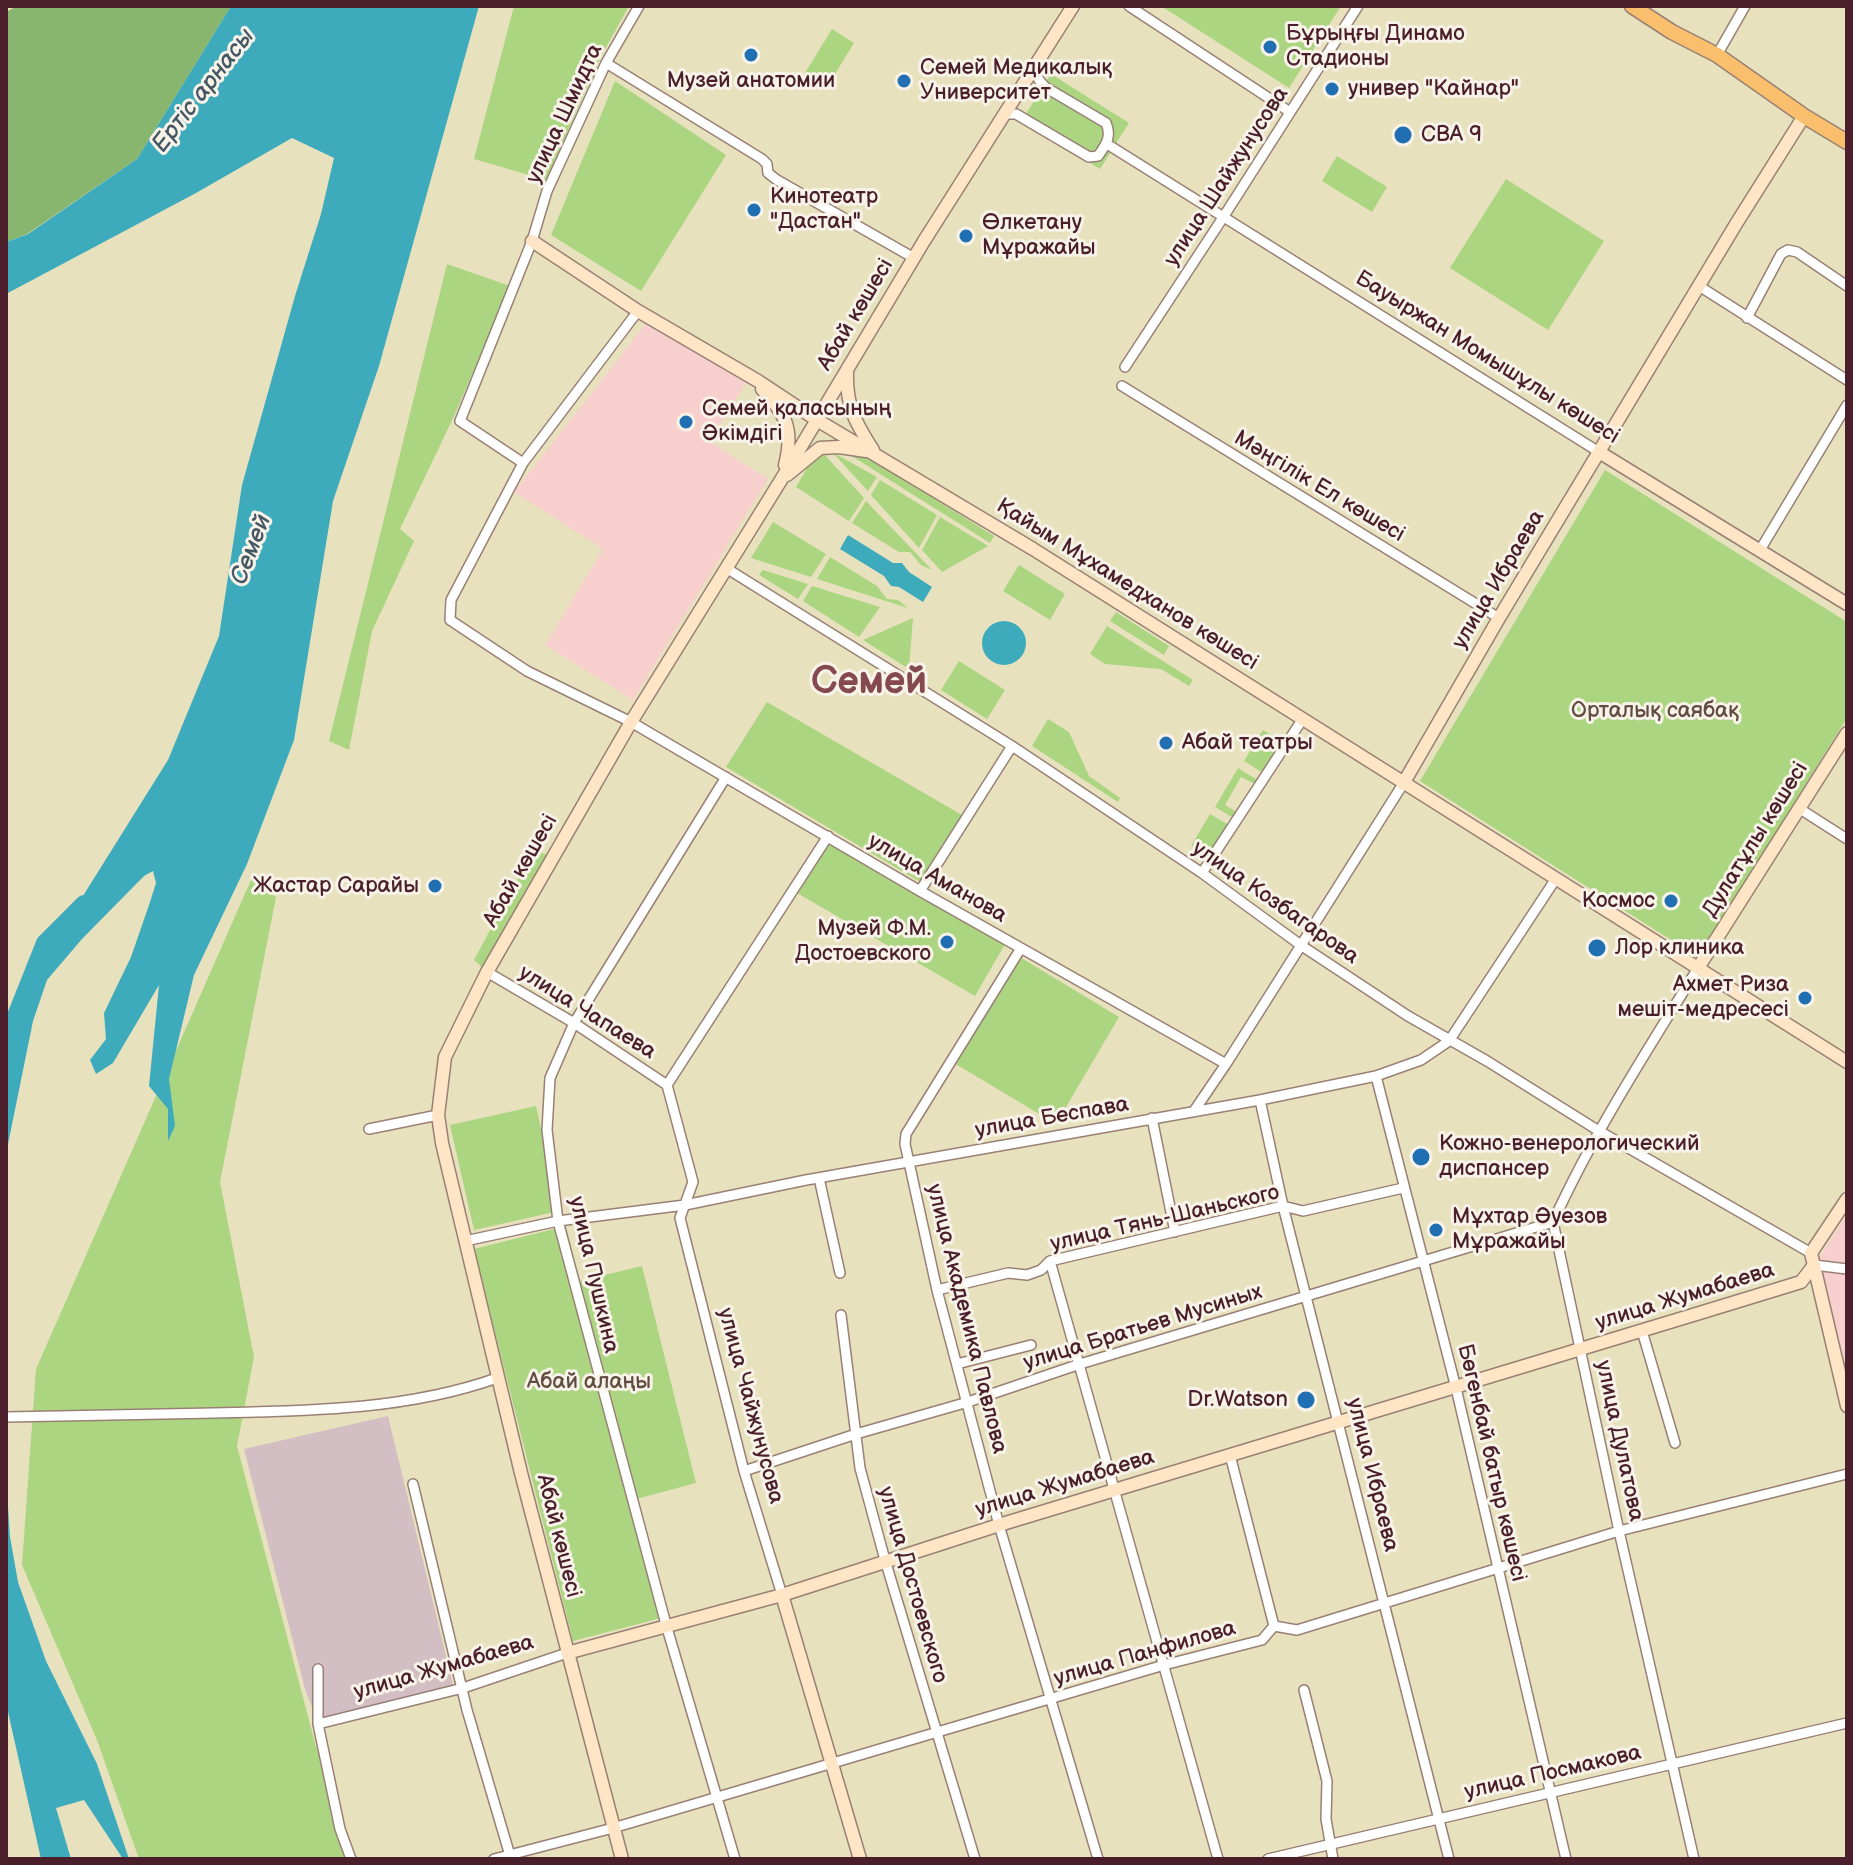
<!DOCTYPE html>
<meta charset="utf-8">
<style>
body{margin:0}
#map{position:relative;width:1853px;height:1865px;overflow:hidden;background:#e8e1be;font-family:"Balsamiq Sans",sans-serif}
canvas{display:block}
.frame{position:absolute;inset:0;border:8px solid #4a1f2b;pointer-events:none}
</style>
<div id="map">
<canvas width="1853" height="1865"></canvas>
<div class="frame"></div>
</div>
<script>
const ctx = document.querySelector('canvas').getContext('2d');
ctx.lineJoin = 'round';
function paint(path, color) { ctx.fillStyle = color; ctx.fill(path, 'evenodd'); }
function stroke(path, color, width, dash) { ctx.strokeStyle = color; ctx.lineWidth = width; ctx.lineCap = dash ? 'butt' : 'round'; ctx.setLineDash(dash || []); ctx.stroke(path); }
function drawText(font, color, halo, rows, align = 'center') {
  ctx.font = font + ' "Balsamiq Sans",sans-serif'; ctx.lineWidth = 6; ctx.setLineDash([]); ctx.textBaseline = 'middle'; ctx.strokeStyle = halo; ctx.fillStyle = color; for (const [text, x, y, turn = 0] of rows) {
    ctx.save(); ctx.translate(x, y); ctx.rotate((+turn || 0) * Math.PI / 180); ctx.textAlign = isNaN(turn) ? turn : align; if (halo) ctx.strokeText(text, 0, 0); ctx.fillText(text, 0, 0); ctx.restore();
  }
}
paint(new Path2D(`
 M 647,322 L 746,383 L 709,441 L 768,479 L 633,700 L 545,645 L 603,549 L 514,492 Z
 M 1847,1214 L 1847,1375 L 1819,1258 Z`), '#f7d0cd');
paint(new Path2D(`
 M 388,1416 L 454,1689 L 318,1722 L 305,1689 L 244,1449 Z`), '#d2bec3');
paint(new Path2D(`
 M 514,6 L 629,6 L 600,58 L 546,180 L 474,159 Z
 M 1161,6 L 1341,6 L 1289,88 Z
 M 832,29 L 854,43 L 827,87 L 805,73 Z
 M 1051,74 L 1129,123 L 1100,169 L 1022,120 Z
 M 615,81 L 726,155 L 641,291 L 551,235 Z
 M 1337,156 L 1387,187 L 1372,212 L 1322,181 Z
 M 1506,179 L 1604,241 L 1548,330 L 1450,268 Z
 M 447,264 L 510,286 L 455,414 L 400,529 L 414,541 L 372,631 L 349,750 L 329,741 Z
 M 842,450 L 872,460 L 994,536 L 990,543 Z
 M 832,452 L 877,477 L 868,491 Z
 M 823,453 L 864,498 L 849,521 L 796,487 L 810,463 Z
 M 1605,470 L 1847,622 L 1847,718 L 1698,957 L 1420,781 Z
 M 880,480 L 937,515 L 919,548 L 871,495 Z
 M 866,501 L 932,570 L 921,565 L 910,552 L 899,552 L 852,523 Z
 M 940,517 L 988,546 L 942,572 L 922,550 Z
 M 773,522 L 826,554 L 811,577 L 751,558 Z
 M 830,557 L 877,586 L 887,599 L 898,600 L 908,608 L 817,579 Z
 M 1019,565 L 1065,594 L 1050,620 L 1003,591 Z
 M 763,570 L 808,584 L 798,599 L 759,575 Z
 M 812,586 L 880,607 L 859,637 L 803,601 Z
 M 1116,612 L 1169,646 L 1164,655 L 1110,621 Z
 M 913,618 L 909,669 L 863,640 Z
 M 1107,626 L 1193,680 L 1189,686 L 1161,669 L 1105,664 L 1090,654 Z
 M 959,661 L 1005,690 L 987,719 L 941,690 Z
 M 767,702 L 962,815 L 922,883 L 726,767 Z
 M 1048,719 L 1069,732 L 1089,776 L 1120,798 L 1118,802 L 1032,746 Z
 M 1263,730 L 1282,741 L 1263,773 L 1244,761 Z
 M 1238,768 L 1259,781 L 1255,784 L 1241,777 L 1225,805 L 1238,813 L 1235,819 L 1215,807 Z
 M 1210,814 L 1229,825 L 1210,857 L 1191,846 Z
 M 827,842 L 1005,944 L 975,996 L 797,893 Z
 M 535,851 L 552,856 L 487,972 L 474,960 L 524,867 Z
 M 251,880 L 276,897 L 220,1182 L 254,1357 L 237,1446 L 316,1747 L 357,1859 L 139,1859 L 97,1740 L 22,1565 L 36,1369 Z
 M 1018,956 L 1119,1017 L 1056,1124 L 954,1063 Z
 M 536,1106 L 559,1211 L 474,1230 L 450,1125 Z
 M 566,1226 L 580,1281 L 642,1266 L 696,1483 L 636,1499 L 665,1617 L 573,1641 L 474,1249 Z`), '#abd581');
paint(new Path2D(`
 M 17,6 L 231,6 L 137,159 L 27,234 L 6,242 L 6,12 Z`), '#88b66f');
paint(new Path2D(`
 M 231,6 L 479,6 L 379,366 L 333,501 L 294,740 L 247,864 L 194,975 L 169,1079 L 175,1126 L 168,1141 L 168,1109 L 149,1086 L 159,985 L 113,1063 L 96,1074 L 90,1060 L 106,1039 L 104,1013 L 131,957 L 149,905 L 156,883 L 153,871 L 144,876 L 82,939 L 47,980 L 33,1021 L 6,1154 L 6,1019 L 168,760 L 219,636 L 242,485 L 295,296 L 321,214 L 334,158 L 292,138 L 196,193 L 6,294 L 6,242 L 28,234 L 137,159 Z
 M 848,535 L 893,563 L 902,563 L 909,572 L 932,587 L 923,602 L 899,587 L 891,586 L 884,576 L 840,549 Z
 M982 643a22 22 0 1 1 44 0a22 22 0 1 1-44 0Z
 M 6,1476 L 10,1537 L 18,1582 L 46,1661 L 97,1764 L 129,1859 L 123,1859 L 84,1800 L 56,1808 L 71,1859 L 41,1859 L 6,1703 Z`), '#3eabbc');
stroke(new Path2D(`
 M 6,1041 L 45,943 L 84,904`), '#3eabbc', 18);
const street = new Path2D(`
 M 1129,6 L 1290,112
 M 1717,55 L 1745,6
 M 606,63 L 762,159 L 767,164 L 768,173 L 777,180 L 914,258
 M 1005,114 L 1016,114 L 1089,157 L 1098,156 C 1106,145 1112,136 1106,123 L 1045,87 L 1039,80 L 1035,68
 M 1107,144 L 1599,452
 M 1699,286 L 1847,380
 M 638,311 L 523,463 L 451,600 L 450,620 L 527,671 L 631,722 L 920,891 L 1226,1064
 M 1747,318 L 1781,254 L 1788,250 L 1797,252 L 1847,286
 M 1125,367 L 1224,216 L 1358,6
 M 1122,386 L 1499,618
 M 523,463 L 460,421 L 532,241 L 547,191 L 606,63 L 639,6
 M 1760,550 L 1847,405
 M 726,568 L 1012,746 L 1202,873 L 1302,946 L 1408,1016 L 1487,1061 L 1599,1131 L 1811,1253
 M 726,777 L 574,1023 L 550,1078 L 547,1130 L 558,1221 L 667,1628 L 735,1859
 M 1800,809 L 1847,839
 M 1202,873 L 1302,720
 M 920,891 L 1012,746
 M 1021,948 L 906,1134 L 905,1144 L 937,1290 L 999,1525 L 1098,1859
 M 487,972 L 574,1023 L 667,1085
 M 1376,1076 L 1456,1388 L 1566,1859
 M 1260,1100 L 1283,1206 L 1449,1859
 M 1194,1111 L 1226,1064 L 1403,784
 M 1152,1118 L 1175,1232
 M 369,1129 L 438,1115
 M 819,1178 L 840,1273
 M 465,1241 L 558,1221 L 685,1205 L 806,1180 L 1260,1100 L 1376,1076 L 1421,1060 L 1449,1041 L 1555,880
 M 1050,1261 L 1218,1859
 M 1814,1265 L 1847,1269
 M 937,1290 L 1008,1273 L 1027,1275 L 1041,1270 L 1050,1261 L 1283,1206 L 1303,1211 L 1403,1188
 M 841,1315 L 860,1468 L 885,1560 L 975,1859
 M 1642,1331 L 1675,1443
 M 957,1364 L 1031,1345
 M 6,1417 C 75,1416 144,1414 214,1413 C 308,1411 407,1410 497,1378
 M 1230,1455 L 1274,1626
 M 744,1471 L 856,1434 L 968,1402 L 1080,1364 L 1553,1222
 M 413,1484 L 467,1710 L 511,1859
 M 782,1595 L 744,1471 L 680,1218 L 693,1182 L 667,1085 L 828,836
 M 318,1669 L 318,1724 L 340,1829 L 351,1859
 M 1304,1690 L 1327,1781 L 1326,1819 L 1333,1859
 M 318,1724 L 463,1688 L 567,1653
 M 494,1859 L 613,1828 L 1164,1665 L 1262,1640 L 1274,1626 L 1297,1630 L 1619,1531 L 1847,1474
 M 1268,1859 L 1847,1723
 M 1694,1859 L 1619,1531 L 1553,1222 C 1593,1134 1647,1051 1698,968`);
const secondary = new Path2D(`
 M 532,241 L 638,311 L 758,381 L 817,420 L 1033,549 L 1847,1062
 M 847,372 C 846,406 855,422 873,450
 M 762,389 C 786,414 794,430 785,465
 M 1599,452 L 1847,604
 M 787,475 L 820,448 L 839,447 L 866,451
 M 1403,784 L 1499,618 L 1736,224 L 1804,116
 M 1698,968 L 1847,733
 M 1847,1199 L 1811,1253 L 1847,1406
 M 782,1595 L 860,1859
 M 567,1653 L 782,1595 L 999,1525 L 1693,1315 L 1801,1282 L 1814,1265
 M 622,1859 L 521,1473 L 442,1143 L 438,1115 L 445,1057 L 487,972 L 631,722 L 781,480 L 924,241 L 1073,6`);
const primary = new Path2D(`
 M 1632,6 L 1672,32 L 1717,55 L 1804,116 L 1847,142`);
stroke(street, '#998074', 12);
stroke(secondary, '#998074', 15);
stroke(primary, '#998074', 17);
stroke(street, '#fff', 9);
stroke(secondary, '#fde5c5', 12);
stroke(primary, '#f9bf6d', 14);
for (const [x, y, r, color] of [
 [1270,47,8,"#1f6fb2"],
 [751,55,8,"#1f6fb2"],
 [904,81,8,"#1f6fb2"],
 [1332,89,8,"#1f6fb2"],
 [1403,135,10,"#1f6fb2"],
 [754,210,8,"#1f6fb2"],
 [966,236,8,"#1f6fb2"],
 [686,422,8,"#1f6fb2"],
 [1166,743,8,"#1f6fb2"],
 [435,886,8,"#1f6fb2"],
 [1671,901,8,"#1f6fb2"],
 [947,942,8,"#1f6fb2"],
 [1597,948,10,"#1f6fb2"],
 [1805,998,8,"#1f6fb2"],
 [1421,1157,10,"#1f6fb2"],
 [1436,1230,8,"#1f6fb2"],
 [1306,1400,10,"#1f6fb2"]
]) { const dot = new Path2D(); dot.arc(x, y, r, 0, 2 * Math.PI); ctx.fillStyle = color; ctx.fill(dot); stroke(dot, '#f7f3e8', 3); }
drawText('22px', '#4a1f2b', '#f7f3e8', [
 ["Бұрыңғы Динамо",1286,34],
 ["Стадионы",1286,59],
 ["Семей Медикалық",920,68],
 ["Университет",920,93],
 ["Музей анатомии",751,81,"center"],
 ["универ \"Кайнар\"",1348,89],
 ["СВА 9",1421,135],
 ["Кинотеатр",770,197],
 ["\"Дастан\"",770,222],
 ["Өлкетану",982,223],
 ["Мұражайы",982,248],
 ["Семей қаласының",702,409],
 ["Әкімдігі",702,434],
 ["Абай театры",1182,743],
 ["Жастар Сарайы",419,886,"right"],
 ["Космос",1655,901,"right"],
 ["Музей Ф.М.",931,929,"right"],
 ["Достоевского",931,954,"right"],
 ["Лор клиника",1615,948],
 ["Ахмет Риза",1789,985,"right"],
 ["мешіт-медресесі",1789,1010,"right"],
 ["Кожно-венерологический",1439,1144],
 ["диспансер",1439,1169],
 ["Мұхтар Әуезов",1452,1217],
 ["Мұражайы",1452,1242],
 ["Dr.Watson",1288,1400,"right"]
], 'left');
drawText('22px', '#4a1f2b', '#f7f3e8', [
 ["улица Шмидта",565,114,-65],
 ["улица Шайжунусова",1227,177,-57],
 ["Абай көшесі",856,315,-59],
 ["Бауыржан Момышұлы көшесі",1487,358,32],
 ["Мәңгілік Ел көшесі",1319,487,31],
 ["улица Ибраева",1499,580,-59],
 ["Қайым Мұхамедханов көшесі",1127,585,32],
 ["Дулатұлы көшесі",1756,840,-58],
 ["Абай көшесі",521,871,-60],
 ["улица Аманова",937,879,30],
 ["улица Козбагарова",1275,903,35],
 ["улица Чапаева",587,1013,32],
 ["улица Беспава",1052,1118,-10],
 ["улица Тянь-Шаньского",1165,1219,-13],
 ["улица Пушкина",593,1275,77],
 ["улица Жумабаева",1685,1297,-17],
 ["улица Академика Павлова",966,1319,76],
 ["улица Братьев Мусиных",1143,1328,-17],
 ["улица Чайжунусова",750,1406,75],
 ["улица Дулатова",1619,1441,78],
 ["Бөгенбай батыр көшесі",1491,1463,77],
 ["улица Ибраева",1372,1475,76],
 ["улица Жумабаева",1065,1484,-17],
 ["Абай көшесі",558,1536,76],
 ["улица Достоевского",912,1585,74],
 ["улица Панфилова",1145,1654,-16],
 ["улица Жумабаева",444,1668,-16],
 ["улица Посмакова",1553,1773,-13]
]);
drawText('22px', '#624c40', '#f7f3e8', [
 ["Орталық саябақ",1655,711],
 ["Абай алаңы",589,1382]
]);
drawText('italic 24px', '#455765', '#f7f3e8', [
 ["Ертіс арнасы",204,91,-52],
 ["Семей",252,550,-69]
]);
drawText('bold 38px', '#854950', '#f7f3e8', [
 ["Семей",869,683]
]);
</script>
